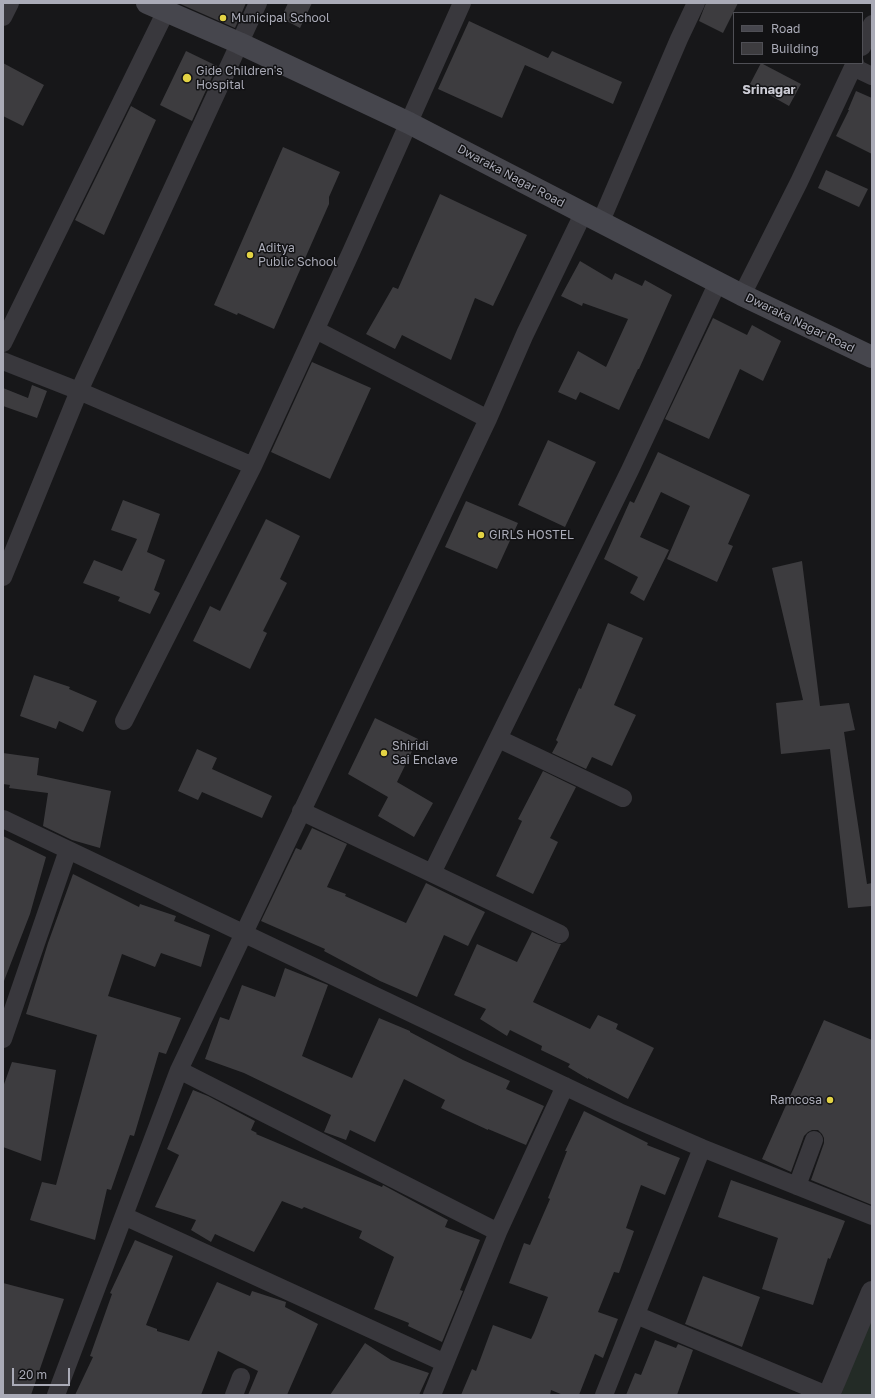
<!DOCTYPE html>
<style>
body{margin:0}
#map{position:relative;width:875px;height:1398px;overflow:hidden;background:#171719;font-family:"Golos Text",sans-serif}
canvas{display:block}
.frame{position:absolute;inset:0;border:4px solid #aaabb7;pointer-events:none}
.legend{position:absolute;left:733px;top:12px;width:130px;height:52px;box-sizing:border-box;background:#121214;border:1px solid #4f4f55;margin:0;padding:5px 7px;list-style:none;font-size:12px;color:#aaabb7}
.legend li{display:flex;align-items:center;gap:8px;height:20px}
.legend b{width:20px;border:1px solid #4f4f55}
.scale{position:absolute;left:12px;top:1368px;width:58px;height:18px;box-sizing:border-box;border:2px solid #aaabb7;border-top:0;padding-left:5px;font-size:12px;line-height:14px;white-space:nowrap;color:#aaabb7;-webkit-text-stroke:3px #121214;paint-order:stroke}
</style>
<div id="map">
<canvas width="875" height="1398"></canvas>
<div class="frame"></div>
<ul class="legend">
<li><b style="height:5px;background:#46464d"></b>Road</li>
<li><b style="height:11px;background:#3d3c3f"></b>Building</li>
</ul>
<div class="scale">20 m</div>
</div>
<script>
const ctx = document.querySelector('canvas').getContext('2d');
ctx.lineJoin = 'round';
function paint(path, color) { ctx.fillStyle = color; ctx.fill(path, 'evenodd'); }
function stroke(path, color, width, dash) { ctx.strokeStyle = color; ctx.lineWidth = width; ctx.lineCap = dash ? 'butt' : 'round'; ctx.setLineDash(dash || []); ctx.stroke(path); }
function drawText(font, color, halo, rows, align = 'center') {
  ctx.font = font + ' "Golos Text",sans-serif'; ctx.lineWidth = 3; ctx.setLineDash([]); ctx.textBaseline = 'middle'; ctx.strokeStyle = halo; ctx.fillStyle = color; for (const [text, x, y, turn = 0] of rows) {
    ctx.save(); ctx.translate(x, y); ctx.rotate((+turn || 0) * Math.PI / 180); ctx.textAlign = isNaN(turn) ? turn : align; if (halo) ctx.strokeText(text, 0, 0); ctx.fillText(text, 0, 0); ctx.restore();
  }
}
paint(new Path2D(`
 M 872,1317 L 872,1395 L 841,1395 L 852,1364 Z`), '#232b26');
paint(new Path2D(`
 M 178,3 L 246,3 L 235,28 Z
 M 288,3 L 312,3 L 300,28 L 281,18 Z
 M 706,3 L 738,3 L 723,33 L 699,21 Z
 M 469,21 L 548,58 L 552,51 L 622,82 L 613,104 L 525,65 L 502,118 L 438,89 Z
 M 186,51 L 217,66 L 192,121 L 160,105 Z
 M 3,63 L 44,85 L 23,126 L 3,116 Z
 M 761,63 L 801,84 L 789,106 L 750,84 Z
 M 856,91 L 872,98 L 872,154 L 836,136 L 849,110 L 848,110 Z
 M 131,106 L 156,120 L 104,235 L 75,220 Z
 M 283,147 L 340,172 L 329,197 L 329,204 L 274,329 L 238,313 L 237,315 L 214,305 Z
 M 826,170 L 868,189 L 859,207 L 818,188 Z
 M 440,194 L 527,235 L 493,306 L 475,298 L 451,360 L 402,335 L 395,349 L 366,334 L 393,287 L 398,289 Z
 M 580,261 L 612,280 L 615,273 L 642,286 L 645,280 L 672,295 L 639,369 L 638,369 L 619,410 L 580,392 L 576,400 L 558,392 L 578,351 L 606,367 L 628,319 L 583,303 L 582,306 L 561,296 Z
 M 713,318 L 747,335 L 752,325 L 781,341 L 763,381 L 740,369 L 709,439 L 665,419 Z
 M 312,362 L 371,388 L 330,479 L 271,452 Z
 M 32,385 L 47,391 L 37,418 L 3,406 L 3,388 L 28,398 Z
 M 548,440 L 596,462 L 565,527 L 518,505 Z
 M 658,452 L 750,495 L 728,544 L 733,546 L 717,582 L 667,559 L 690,506 L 661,492 L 640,537 L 669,550 L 644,601 L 630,593 L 638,577 L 604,559 L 630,501 L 634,503 Z
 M 123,500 L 160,514 L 147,552 L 165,560 L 154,590 L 160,593 L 150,614 L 118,601 L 120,597 L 83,583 L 94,560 L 122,571 L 137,539 L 111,530 Z
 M 466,501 L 518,523 L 497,569 L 445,547 Z
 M 266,519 L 300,536 L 280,579 L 287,583 L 263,631 L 267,633 L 250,669 L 193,641 L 210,606 L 220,611 Z
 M 802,561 L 820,706 L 849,703 L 855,730 L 844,732 L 867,884 L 872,883 L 872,906 L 848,908 L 830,749 L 781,754 L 776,703 L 803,700 L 772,568 Z
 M 608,623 L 643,638 L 614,705 L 636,715 L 612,766 L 592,757 L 586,769 L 552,753 L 558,742 L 556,740 L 579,688 L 581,689 Z
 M 34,675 L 70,687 L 69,689 L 97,701 L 83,732 L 59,721 L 56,729 L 20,716 Z
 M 375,718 L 418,739 L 397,782 L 433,803 L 414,837 L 378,816 L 388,797 L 348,774 Z
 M 197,749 L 217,758 L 212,769 L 272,796 L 262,818 L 202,792 L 198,800 L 178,791 Z
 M 3,753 L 39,758 L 37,775 L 111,791 L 100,848 L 72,840 L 43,826 L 48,793 L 9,788 L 10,785 L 3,784 Z
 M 543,771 L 576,787 L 550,838 L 558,842 L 533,894 L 496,876 L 522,821 L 518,819 Z
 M 312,828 L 347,844 L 327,887 L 346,894 L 345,896 L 406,923 L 426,883 L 485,912 L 468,946 L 444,935 L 417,997 L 380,981 L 324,951 L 325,949 L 261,921 L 296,848 L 301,850 Z
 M 3,836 L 46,857 L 30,914 L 4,981 L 3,981 Z
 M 73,874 L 139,907 L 140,904 L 176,916 L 174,921 L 210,935 L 201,967 L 161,953 L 155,967 L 122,954 L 108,996 L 181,1018 L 166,1054 L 159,1052 L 134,1136 L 130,1135 L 111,1190 L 107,1189 L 95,1240 L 30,1220 L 42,1182 L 56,1185 L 97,1035 L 26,1014 L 48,943 Z
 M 532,932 L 556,943 L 561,944 L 533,1002 L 590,1029 L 598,1015 L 618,1024 L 616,1029 L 654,1048 L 628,1099 L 588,1078 L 588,1079 L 568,1067 L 570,1064 L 541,1050 L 542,1046 L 510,1030 L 507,1036 L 480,1019 L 486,1009 L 454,995 L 477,944 L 517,962 Z
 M 285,968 L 328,985 L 302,1056 L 352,1078 L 379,1018 L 410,1031 L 410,1032 L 463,1060 L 510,1081 L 506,1089 L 544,1106 L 526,1145 L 488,1129 L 488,1130 L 441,1108 L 445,1100 L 404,1079 L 375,1142 L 350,1130 L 346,1140 L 324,1132 L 331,1115 L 244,1073 L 205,1059 L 220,1017 L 229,1020 L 242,985 L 275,997 Z
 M 824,1020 L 872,1040 L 872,1205 L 811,1180 L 824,1143 L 824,1138 L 822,1134 L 818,1130 L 812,1130 L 808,1132 L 804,1136 L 791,1172 L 762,1159 Z
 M 12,1062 L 56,1070 L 41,1161 L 3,1147 L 3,1087 Z
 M 193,1090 L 208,1096 L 255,1121 L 251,1130 L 257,1133 L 256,1134 L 382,1187 L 383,1185 L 448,1220 L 445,1227 L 480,1240 L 460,1290 L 463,1291 L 442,1342 L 408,1326 L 409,1323 L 374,1309 L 394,1257 L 359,1238 L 362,1231 L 304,1207 L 302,1209 L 282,1201 L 254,1252 L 215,1234 L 211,1242 L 191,1230 L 196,1220 L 155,1207 L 179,1155 L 167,1149 Z
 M 584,1111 L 648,1143 L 647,1145 L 680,1158 L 665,1195 L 641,1185 L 626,1228 L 634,1231 L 619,1273 L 614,1272 L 598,1312 L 618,1319 L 603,1358 L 595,1354 L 579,1395 L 563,1395 L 551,1390 L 550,1395 L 461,1395 L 472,1369 L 476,1371 L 493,1325 L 531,1339 L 534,1333 L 548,1297 L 509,1283 L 524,1243 L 530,1245 L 550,1199 L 548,1198 L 567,1151 L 565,1151 Z
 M 731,1180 L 845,1221 L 830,1259 L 828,1258 L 813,1305 L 762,1289 L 778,1238 L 718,1217 Z
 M 135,1240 L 173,1256 L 146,1325 L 157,1329 L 157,1331 L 189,1341 L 217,1282 L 250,1296 L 252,1291 L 286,1302 L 285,1307 L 318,1324 L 287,1395 L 248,1395 L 258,1371 L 218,1351 L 201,1395 L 75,1395 L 93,1357 L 90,1356 L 112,1294 L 110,1293 Z
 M 703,1276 L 760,1297 L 742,1347 L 685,1324 Z
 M 3,1283 L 64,1299 L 31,1395 L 3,1395 Z
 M 655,1340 L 676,1348 L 678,1344 L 693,1350 L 677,1395 L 626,1395 L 635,1373 L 641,1375 Z
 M 365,1343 L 391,1360 L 429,1373 L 419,1395 L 330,1395 Z`), '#3d3c3f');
stroke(new Path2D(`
 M 3,17 L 10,3
 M 862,47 L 872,24
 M 853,67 L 872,76
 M 601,221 L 679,39 L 696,3
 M 742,295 L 799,182 L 855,63
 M 316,330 L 488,419
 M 3,343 L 166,11
 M 3,361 L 79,391 L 253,466 L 124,721
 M 253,466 L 352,250 L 462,3
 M 3,577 L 79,391 L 258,3
 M 499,739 L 623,798
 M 301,811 L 560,934
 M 3,819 L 619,1112 L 702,1148 L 872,1216
 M 432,873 L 630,470 L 718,282
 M 3,1039 L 68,850
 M 179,1070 L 498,1232 L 432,1395
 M 797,1186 L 814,1140
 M 124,1216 L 445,1363
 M 498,1232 L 565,1086
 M 636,1315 L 827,1395
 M 56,1395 L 179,1070 L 488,419 L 525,334 L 583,214
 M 234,1395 L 241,1377
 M 604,1395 L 702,1148`), '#39383d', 18);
stroke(new Path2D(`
 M 829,1395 L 872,1292`), '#39383d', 22);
stroke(new Path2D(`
 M 147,3 L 239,43 L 409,123 L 742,295 L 872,357`), '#46464d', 22);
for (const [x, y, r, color] of [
 [223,18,4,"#e3d344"],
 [187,78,5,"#e3d344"],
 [250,255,4,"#e3d344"],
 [481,535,4,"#e3d344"],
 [384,753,4,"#e3d344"],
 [830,1100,4,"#e3d344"]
]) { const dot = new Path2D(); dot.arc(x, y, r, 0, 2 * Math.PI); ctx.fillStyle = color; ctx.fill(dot); stroke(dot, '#121214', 1.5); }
drawText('12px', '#aaabb7', '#121214', [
 ["Municipal School",231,18],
 ["Gide Children's",196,71],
 ["Hospital",196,85],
 ["Aditya",258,248],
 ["Public School",258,262],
 ["GIRLS HOSTEL",489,535],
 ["Shiridi",392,746],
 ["Sai Enclave",392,760],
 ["Ramcosa",822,1100,"right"]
], 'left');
drawText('12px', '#aaabb7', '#121214', [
 ["Dwaraka Nagar Road",511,176,28],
 ["Dwaraka Nagar Road",800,323,26]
]);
drawText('bold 13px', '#cbcbd4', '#121214', [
 ["Srinagar",769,90]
]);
</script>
